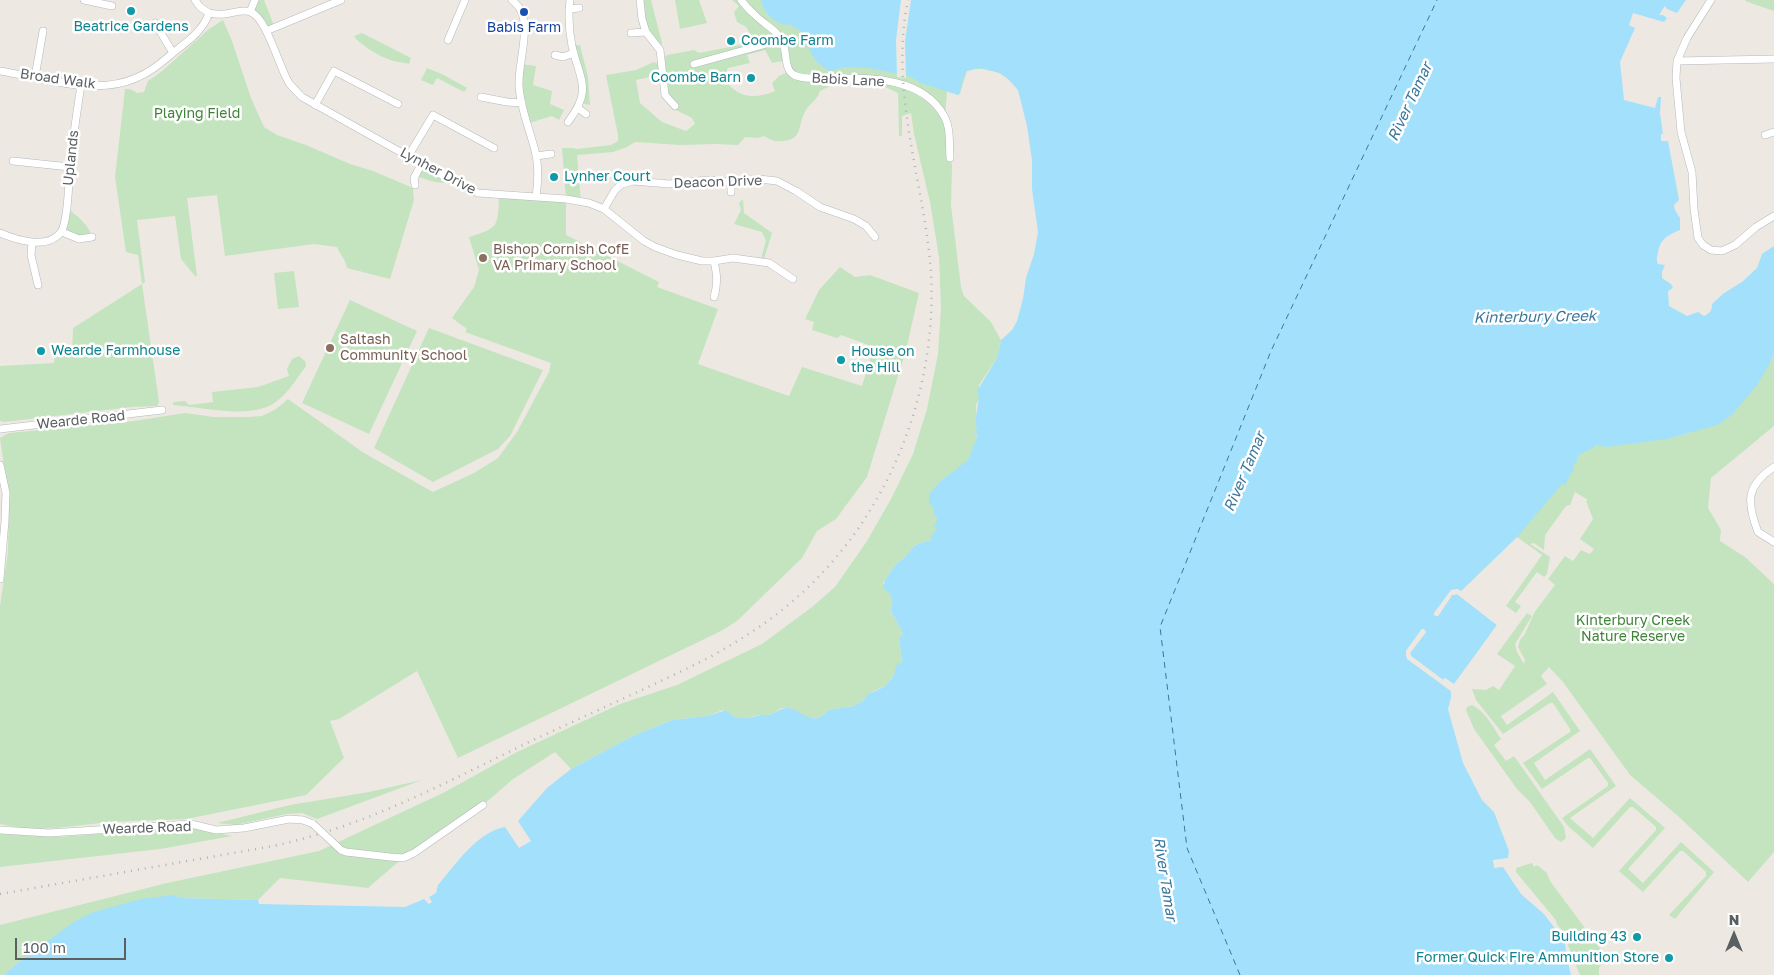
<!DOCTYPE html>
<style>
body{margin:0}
#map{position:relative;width:1774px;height:975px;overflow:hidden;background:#ede9e2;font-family:"Golos Text",sans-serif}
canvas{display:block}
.north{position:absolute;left:1709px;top:910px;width:50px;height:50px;-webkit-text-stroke:4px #fff;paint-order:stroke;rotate:0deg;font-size:14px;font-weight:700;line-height:20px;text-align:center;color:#5a5f62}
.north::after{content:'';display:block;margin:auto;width:18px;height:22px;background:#5a5f62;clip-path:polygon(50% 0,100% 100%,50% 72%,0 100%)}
.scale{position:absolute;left:15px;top:938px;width:111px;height:22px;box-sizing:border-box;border:2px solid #5a5f62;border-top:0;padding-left:6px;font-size:15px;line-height:18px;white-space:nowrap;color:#5a5f62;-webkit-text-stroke:4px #fff;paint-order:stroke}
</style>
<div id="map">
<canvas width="1774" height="975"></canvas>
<div class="north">N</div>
<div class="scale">100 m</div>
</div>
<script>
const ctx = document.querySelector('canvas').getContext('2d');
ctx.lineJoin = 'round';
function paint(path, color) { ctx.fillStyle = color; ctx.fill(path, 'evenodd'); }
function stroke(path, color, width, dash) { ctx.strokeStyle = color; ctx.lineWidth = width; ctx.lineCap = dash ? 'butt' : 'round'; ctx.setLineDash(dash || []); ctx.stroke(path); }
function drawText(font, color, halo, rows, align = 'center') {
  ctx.font = font + ' "Golos Text",sans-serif'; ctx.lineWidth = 5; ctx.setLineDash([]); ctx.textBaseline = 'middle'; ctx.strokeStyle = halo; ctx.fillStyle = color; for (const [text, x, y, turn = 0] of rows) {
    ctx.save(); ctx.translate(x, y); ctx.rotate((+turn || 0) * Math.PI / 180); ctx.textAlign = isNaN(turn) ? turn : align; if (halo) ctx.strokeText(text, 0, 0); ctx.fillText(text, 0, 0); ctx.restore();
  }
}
paint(new Path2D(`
 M 255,0 L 264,0 L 275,28 L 266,31 L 250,12 Z
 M 640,0 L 651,0 L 662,43 L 660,50 L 646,32 Z
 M 675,0 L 699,0 L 707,23 L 680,29 Z
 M 732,0 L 1199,0 L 1032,159 C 1029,141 1026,104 1018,90 C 1013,81 1003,74 993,71 C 984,69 976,67 967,71 L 960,93 L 958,95 L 947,91 L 945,117 L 952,166 L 951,205 L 961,287 L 964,296 L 991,322 L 1001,340 L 997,358 L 979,385 L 979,399 L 976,405 L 977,428 L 974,433 L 978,434 L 968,461 L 942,480 L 933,507 L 937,516 L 937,530 L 931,540 L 915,545 L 905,557 L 896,564 L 883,583 L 893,599 L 890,612 L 895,618 L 903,634 L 899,638 L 902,663 L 897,668 L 894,676 L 884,687 L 873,691 L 864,700 L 854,706 L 829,710 L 819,718 L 807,718 L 790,708 L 781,708 L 770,715 L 759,715 L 740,720 L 723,710 L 708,716 L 672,720 L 633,736 L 571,769 L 555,752 L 513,779 L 483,805 L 404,857 L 368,888 L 280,878 L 258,900 L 179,898 L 175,895 L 43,945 L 16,964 L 4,975 L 0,975 L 0,925 L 167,883 L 319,851 L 445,792 L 517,752 L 620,704 L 677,685 L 762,644 L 812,607 L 835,587 L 867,541 L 891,499 L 913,454 L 927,409 L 938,354 L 941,307 L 939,257 L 930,202 L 914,134 L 911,113 L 902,116 L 902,136 L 899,136 L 898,93 L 868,79 L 832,85 L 820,91 C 816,102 811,102 806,110 C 797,124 804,140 782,141 C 774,142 771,140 764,136 L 758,138 L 745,137 L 738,145 L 715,144 L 680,145 L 635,142 L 627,147 L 613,152 L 577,155 L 581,202 L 566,199 L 562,148 L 573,148 L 577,149 L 611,145 L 618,141 L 618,135 L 606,75 L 636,70 L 654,62 L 658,64 L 659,75 L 636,80 L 640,103 L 662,122 L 686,131 L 695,124 L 692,118 L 676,110 L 675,106 L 665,95 L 662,60 L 667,55 L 694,50 L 699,53 L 755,42 L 746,27 L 737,22 L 734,12 L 739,6 ZM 765,50 L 772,63 L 787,60 L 790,71 L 779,76 L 772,83 L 775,91 C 754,100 735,98 724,77 L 728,68 L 750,63 L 747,55 Z
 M 1746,0 L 1774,0 L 1774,11 L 1745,1 Z
 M 223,20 L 232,41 L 251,98 L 264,127 L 277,135 L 306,145 L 350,164 L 373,171 L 413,188 L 414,200 L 390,279 L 347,268 C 345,258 341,256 337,247 L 314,244 L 225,256 L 217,195 L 187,198 L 197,276 L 195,276 L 181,259 L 175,216 L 137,220 L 145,282 L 142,284 L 159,402 L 157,406 L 132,407 L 4,422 L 0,421 L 0,366 L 54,363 L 55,355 L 72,354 L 73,328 L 142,284 L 138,255 L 126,252 L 115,177 L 125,89 L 130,89 L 137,93 L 144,92 L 148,81 L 161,72 L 209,29 Z
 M 362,33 L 411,58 L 409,64 C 402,62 394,62 388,59 C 379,56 359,44 354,36 Z
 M 572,45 L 580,45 L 588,77 L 590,105 L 580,103 L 583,88 Z
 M 520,64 L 536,66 L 533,85 L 552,91 L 550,104 L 564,110 L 559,120 L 552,116 L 526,124 Z
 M 427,68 L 444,75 L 467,88 L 464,92 L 437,78 L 433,85 L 421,80 Z
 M 422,165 L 454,184 L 435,182 L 415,176 Z
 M 499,198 L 566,201 L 566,235 L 659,282 L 657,287 L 718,309 L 698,364 L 789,396 L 802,367 L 862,386 L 874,347 L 841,335 L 837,338 L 812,330 L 814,322 L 805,319 L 819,290 L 840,267 L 855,277 L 870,275 L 919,293 L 906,350 L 867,477 L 836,519 L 817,531 L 802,558 L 737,621 L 721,631 L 458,758 L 417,671 L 339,719 L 330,721 L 344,758 L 306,795 L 186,819 L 110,822 L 56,828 L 27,829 L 0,824 L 0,606 L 8,552 L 9,500 L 0,438 L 9,433 L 134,421 L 185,413 L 214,417 L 247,417 L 262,416 L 276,409 L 288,399 L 364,453 L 433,492 L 474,473 L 498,458 L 517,432 L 549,372 L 551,363 L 465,332 L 467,329 L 452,318 L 474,287 L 479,270 L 469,237 C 498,228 498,227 499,198 Z
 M 742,200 L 743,200 L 744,213 L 772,233 L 763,262 L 760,262 L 766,241 L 762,232 L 734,224 L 741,210 L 739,203 Z
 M 66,208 C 77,215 89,225 92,237 L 79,239 L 62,232 Z
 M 294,271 L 299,307 L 278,309 L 274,273 Z
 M 350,300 L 417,331 L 369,434 L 302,403 Z
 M 429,328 L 543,370 L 510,436 L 498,449 L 433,482 L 374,448 Z
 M 1774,353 L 1774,426 L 1711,478 L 1708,508 L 1721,530 L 1720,541 L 1745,557 L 1774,584 L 1774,852 L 1748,882 L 1678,816 L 1630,775 L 1563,682 L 1549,667 L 1541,676 L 1547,684 L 1501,716 L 1507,725 L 1553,692 L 1580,731 L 1534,763 L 1545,780 L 1590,749 L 1616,786 L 1570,818 L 1593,838 L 1630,798 L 1665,828 L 1628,869 L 1643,883 L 1681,842 L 1714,872 L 1675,919 L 1669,915 L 1706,876 L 1706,872 L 1683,851 L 1680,851 L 1643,892 L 1619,871 L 1656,830 L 1656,827 L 1633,807 L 1630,807 L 1593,848 L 1568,826 L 1562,818 L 1608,786 L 1608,783 L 1590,758 L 1588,758 L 1542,789 L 1523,763 L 1570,732 L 1570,729 L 1553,703 L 1550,703 L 1503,734 L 1476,700 L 1472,689 L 1486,690 L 1493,686 L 1499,690 L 1515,666 L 1497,654 L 1527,613 L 1532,616 L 1515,644 L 1517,652 L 1524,664 L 1525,660 L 1518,647 L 1520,640 L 1525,634 L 1534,613 L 1555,585 L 1548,579 L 1565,556 L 1573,561 L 1581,550 L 1590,554 L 1594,549 L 1580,539 L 1593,519 L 1586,501 L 1588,500 L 1575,492 L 1570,505 L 1566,506 L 1545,535 L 1544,550 L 1534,543 L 1530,544 L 1550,557 L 1547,574 L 1544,577 L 1537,572 L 1515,602 L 1521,606 L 1516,613 L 1506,606 L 1542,555 L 1517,537 L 1461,591 L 1543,451 L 1681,435 L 1697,430 L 1770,363 Z
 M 299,356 L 305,361 L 306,366 C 297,378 287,395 273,404 C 247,419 202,407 173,405 L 173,402 L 185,401 L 189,405 L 213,402 L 212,392 L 258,387 L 289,376 L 287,369 L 292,359 Z
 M 1472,705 C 1485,711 1494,728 1501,739 L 1494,745 L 1506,761 L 1514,756 L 1564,827 L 1566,838 L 1561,842 L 1555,838 L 1530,802 L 1517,789 L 1474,729 L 1466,710 L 1467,707 Z
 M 422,780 L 317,819 L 302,813 L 287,814 L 235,825 L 217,823 L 290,805 L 369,792 Z
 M 188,827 L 232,836 L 160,849 L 0,867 L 0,834 L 58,837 Z
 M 1532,863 L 1534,867 L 1537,865 L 1547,873 L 1550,881 L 1605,955 L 1606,959 L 1599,968 L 1599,975 L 1580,975 L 1562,930 L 1558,926 L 1555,919 L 1516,872 L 1516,868 Z`), '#c3e4bf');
paint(new Path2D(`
 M 761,0 L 1686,0 L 1677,13 L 1667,9 L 1665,6 L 1659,15 L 1663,15 L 1667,18 L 1664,22 L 1633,13 L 1629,25 L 1635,28 L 1620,62 L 1624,100 L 1655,108 L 1658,97 L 1661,97 L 1660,113 L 1663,134 L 1661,134 L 1661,141 L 1668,141 L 1679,200 L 1674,205 L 1675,210 L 1680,218 L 1680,230 C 1667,236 1661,238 1658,252 C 1657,257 1656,259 1658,264 L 1665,265 L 1662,272 L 1662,278 L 1671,284 L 1673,288 L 1668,291 L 1669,306 L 1687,316 L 1698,312 L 1704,316 C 1710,313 1712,311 1712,304 L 1724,293 L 1742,282 L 1757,268 L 1762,254 L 1774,246 L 1774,353 L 1770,363 L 1757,385 L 1732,415 L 1717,425 L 1667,439 L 1606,447 L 1596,445 C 1590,451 1582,452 1577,457 L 1577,462 L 1573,464 L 1574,468 L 1565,485 L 1562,484 L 1517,537 L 1461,591 L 1457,589 L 1434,615 L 1438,616 L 1452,595 L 1457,594 L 1497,625 L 1454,685 L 1445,678 L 1443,680 L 1411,656 L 1410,653 L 1426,632 L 1422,629 L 1406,651 L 1407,659 L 1451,691 L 1452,694 L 1448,709 L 1463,763 L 1482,800 L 1494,812 L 1509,851 L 1508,858 L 1493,860 L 1494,868 L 1503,867 L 1521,894 L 1544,914 L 1565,942 L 1566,954 L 1571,975 L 4,975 L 16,964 L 75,921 L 94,912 L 141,899 L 175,895 L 179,898 L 258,900 L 259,904 L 405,907 L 424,899 L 429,904 L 432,902 L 429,897 L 436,893 L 438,885 C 456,864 477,832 505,827 L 519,848 L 531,841 L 518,821 L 547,788 L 571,769 L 633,736 L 672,720 L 708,716 L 726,710 C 736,721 744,719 757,716 C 761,714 765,715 769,715 C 775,713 780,708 787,708 C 799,708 802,720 819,718 L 829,710 L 854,706 L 864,700 L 868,694 L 884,687 L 894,676 L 896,666 L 902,662 L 899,638 L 903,634 L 895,618 L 890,611 C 894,601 893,594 883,588 L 885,580 L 896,564 L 905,557 L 915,545 L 931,540 L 932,534 L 937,530 L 934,525 L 937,521 L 937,517 L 934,515 L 933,507 L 929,503 L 929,494 L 942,480 L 968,460 L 978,434 L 974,433 L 977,428 C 973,416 982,400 977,391 L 997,358 L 1001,340 L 1012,330 L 1017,321 L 1023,299 L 1026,278 L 1034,254 L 1038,232 L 1032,189 L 1032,159 L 1027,126 L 1018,90 L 1008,79 L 1000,73 L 980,68 L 967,71 L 963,78 L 960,93 L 958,95 L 921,83 L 909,76 L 869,68 L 845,67 L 830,71 C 815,62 811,57 807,40 L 810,36 L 809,33 C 797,32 798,27 790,25 C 787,24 784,25 782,24 C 771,20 763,11 761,0 Z`), '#a2e0fc');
paint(new Path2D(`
 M 901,0 L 911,0 L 905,41 L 906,78 L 897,77 L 896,40 Z
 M 1457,589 L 1488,614 L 1489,617 L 1499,625 L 1456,686 L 1453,687 L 1445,682 L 1444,682 L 1453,689 L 1453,697 L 1451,696 L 1451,691 L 1407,658 L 1406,655 L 1406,651 L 1422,629 L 1424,629 L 1426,632 L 1410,653 L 1411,656 L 1443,680 L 1445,678 L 1454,684 L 1497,625 L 1457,594 L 1452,595 L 1438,616 L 1434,615 L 1434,613 L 1451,590 Z`), '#ede9e2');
stroke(new Path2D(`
 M 1240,975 L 1187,848 L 1160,627 L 1271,351 L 1437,0`), '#3b779c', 1, [6, 5]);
const street = new Path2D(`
 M 84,0 L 112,6
 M 195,0 L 200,7 L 209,13
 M 512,0 C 515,3 518,5 520,9 C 531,27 518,64 519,85 C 520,109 531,132 536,155 C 539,170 538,183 536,197
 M 640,0 L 642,19 L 646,32 L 660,50 L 665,95 L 675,106
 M 741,0 C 745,5 749,10 754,14 C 764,25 777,29 783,43 C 787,52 784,70 794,75 C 804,80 820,78 831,78 C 870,78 923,77 944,116 C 951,128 949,145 950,158
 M 1711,0 L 1687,38 L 1677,61 L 1676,78 L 1681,132 L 1692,172 L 1694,209 L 1698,238 L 1703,245 L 1711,250 L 1722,251 L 1735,245 L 1756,227 L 1774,216
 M 569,9 L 579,8
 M 250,12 L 255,0
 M 209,13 C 214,14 219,15 224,14 C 233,13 243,9 251,12 C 267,19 279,67 289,83 C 293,88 298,93 302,97 L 454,182 L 478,193 L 566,199 L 589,203 L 604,209 L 644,241 L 655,247 L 677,255 L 702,261 L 714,261 L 733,258 L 769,263 L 793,279
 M 155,23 L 173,53
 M 266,31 L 341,0
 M 631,33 L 646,32
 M 448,40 L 465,0
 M 555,55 L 563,57 L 574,53
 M 1677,61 L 1774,59
 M 694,64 L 781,40
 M 0,71 C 41,78 97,96 136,78 C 151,72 162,62 174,52 C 188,41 203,31 209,13
 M 35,77 L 43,31
 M 481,97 L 507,102 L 522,103
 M 315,105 L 334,71 L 398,104
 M 578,108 L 586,114
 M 568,122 C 593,89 580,81 572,46 C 569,31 568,16 570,0
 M 1765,135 L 1774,132
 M 409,155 L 433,115 L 494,148
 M 536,156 L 551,154
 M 13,161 L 70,167
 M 729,182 L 731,186 L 731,192
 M 415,185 L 414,178 L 422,163
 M 604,209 L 615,190 L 622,184 L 633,181 L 669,184 L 708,180 L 729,182 L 759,179 L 777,181 L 796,191 L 820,207 L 854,219 L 866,226 L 875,237
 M 62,232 L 79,239 L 92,237
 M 0,233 C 16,240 48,250 61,232 C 68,222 69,179 70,165 C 73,138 77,111 81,85
 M 32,242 L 31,255 L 38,285
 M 714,261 C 717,274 718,283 714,297
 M 0,429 L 162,410
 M 0,465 L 6,493 L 5,521 L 0,579
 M 1774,467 C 1745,486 1747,503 1758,532 L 1774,542
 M 0,830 L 49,833 L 191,824 L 216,830 L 244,828 L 289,819 L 303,820 L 313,824
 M 341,850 L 346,852 L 390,857 L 403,858 L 414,853 L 483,805`);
stroke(street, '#b4b8bc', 8);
stroke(street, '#fff', 7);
stroke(new Path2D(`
 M 0,894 L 273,846 C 363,827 443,784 525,744 C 586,715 649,688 710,657 C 740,640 768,623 794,600 C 894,514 946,374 928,243 C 917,162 891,82 908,0`), '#b1b2b2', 2.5, [1, 6]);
const streetBridge = new Path2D(`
 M 313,824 L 341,850`);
stroke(streetBridge, '#b4b8bc', 8, []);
stroke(streetBridge, '#fff', 7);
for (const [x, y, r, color] of [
 [131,11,5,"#0f9aa8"],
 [524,12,5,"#1a4fb4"],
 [731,41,5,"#0f9aa8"],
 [751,78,5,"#0f9aa8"],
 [554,177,5,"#0f9aa8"],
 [483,258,5,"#8d6e63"],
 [330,348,5,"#8d6e63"],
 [41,351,5,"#0f9aa8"],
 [841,360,5,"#0f9aa8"],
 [1637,937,5,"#0f9aa8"],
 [1669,958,5,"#0f9aa8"]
]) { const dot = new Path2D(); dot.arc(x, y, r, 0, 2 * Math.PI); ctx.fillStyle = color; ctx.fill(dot); stroke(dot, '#fff', 2); }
drawText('14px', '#0d838f', '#fff', [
 ["Beatrice Gardens",131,27,"center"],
 ["Coombe Farm",741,41],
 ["Coombe Barn",741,78,"right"],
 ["Lynher Court",564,177],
 ["Wearde Farmhouse",51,351],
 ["House on",851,352],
 ["the Hill",851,368],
 ["Building 43",1627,937,"right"],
 ["Former Quick Fire Ammunition Store",1659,958,"right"]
], 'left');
drawText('14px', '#164399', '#fff', [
 ["Babis Farm",524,28]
]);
drawText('14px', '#5a5f62', '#fff', [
 ["Broad Walk",58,79,8],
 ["Babis Lane",848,80,3],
 ["Uplands",71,158,-84],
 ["Lynher Drive",438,171,28],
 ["Deacon Drive",718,182,-2],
 ["Wearde Road",81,420,-6],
 ["Wearde Road",147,828,-2]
]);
drawText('14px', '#3d8437', '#fff', [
 ["Playing Field",197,114],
 ["Kinterbury Creek",1633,621],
 ["Nature Reserve",1633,637]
]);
drawText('14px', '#785e54', '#fff', [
 ["Bishop Cornish CofE",493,250],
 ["VA Primary School",493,266],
 ["Saltash",340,340],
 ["Community School",340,356]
], 'left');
drawText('italic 15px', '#3b779c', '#fff', [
 ["River Tamar",1410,102,-65],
 ["Kinterbury Creek",1535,317,-1],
 ["River Tamar",1245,472,-67],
 ["River Tamar",1165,879,81]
]);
</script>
